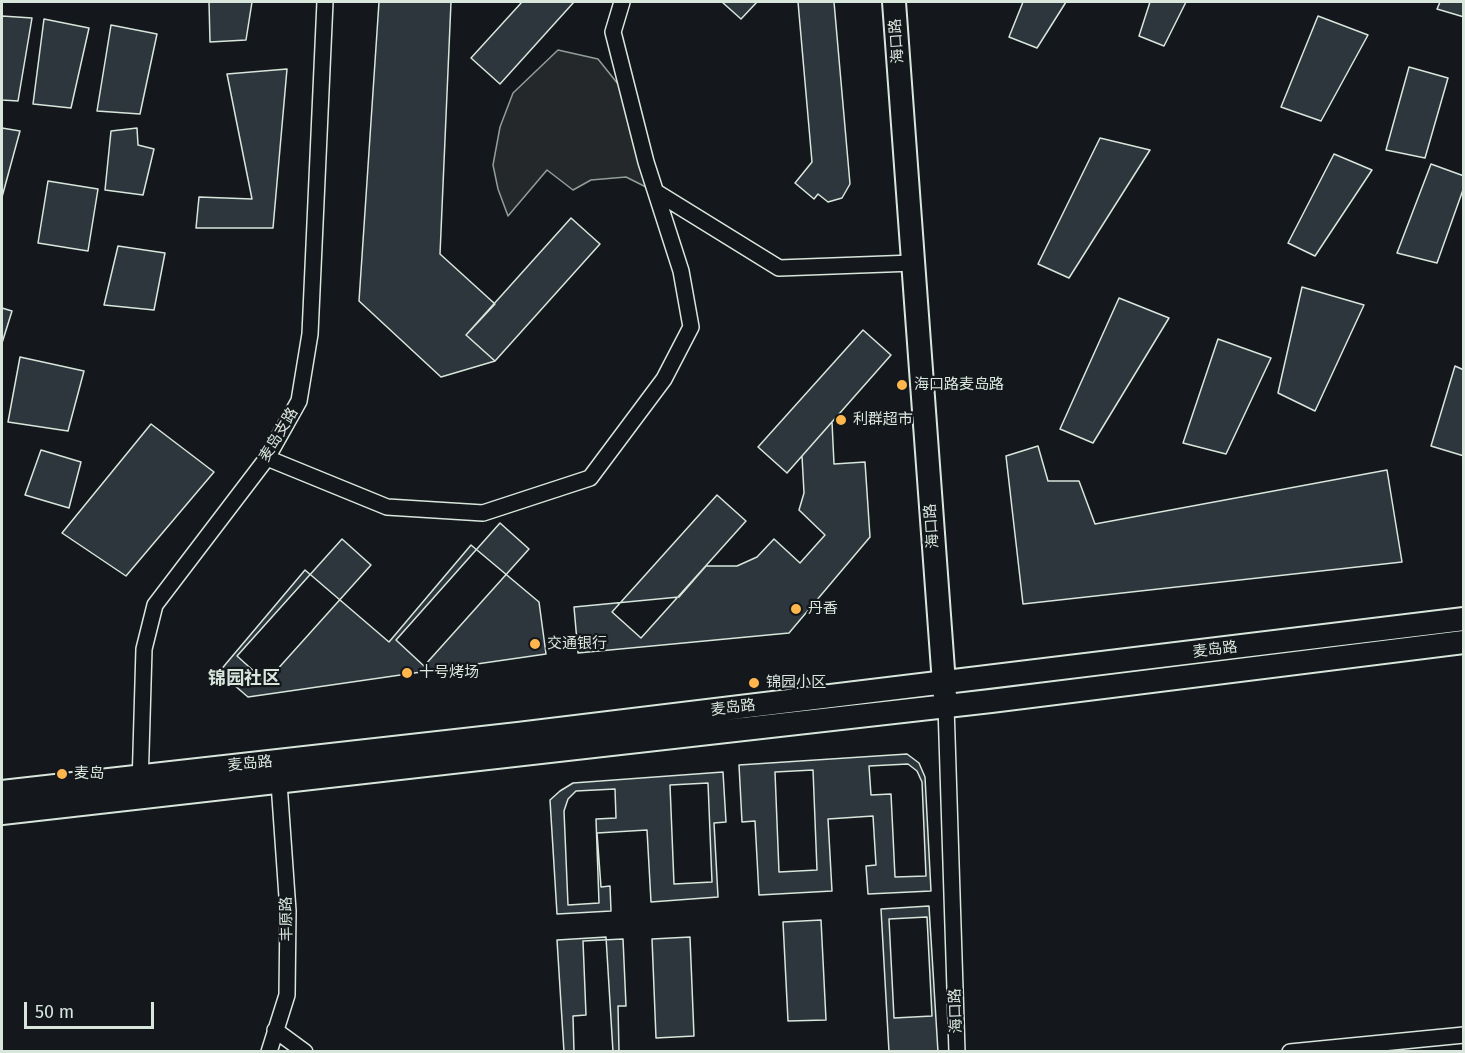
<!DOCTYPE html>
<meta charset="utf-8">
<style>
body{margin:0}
#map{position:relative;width:1465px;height:1053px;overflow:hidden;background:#14181c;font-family:"Fira Sans",sans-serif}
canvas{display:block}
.frame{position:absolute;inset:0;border:3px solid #d8e6dc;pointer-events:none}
.scale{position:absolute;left:24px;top:1002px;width:130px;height:27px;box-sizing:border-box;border:3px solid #d8e6dc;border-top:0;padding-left:8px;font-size:18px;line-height:21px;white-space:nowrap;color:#d8e6dc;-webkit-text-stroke:4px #14181c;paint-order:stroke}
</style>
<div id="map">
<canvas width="1465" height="1053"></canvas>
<div class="frame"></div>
<div class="scale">50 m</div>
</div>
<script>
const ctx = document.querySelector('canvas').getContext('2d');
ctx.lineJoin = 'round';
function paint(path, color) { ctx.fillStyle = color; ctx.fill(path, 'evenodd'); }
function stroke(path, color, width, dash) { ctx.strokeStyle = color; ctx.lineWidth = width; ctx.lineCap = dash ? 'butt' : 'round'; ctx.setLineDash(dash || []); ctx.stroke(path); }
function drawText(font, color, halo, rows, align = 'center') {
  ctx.font = font + ' "Fira Sans","Noto Sans SC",sans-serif'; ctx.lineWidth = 4.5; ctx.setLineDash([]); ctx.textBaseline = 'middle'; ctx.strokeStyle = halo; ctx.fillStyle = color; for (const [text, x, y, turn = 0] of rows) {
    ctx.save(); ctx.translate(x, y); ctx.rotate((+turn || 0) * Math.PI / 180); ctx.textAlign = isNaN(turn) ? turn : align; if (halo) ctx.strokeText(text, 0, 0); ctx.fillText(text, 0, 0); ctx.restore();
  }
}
const parking = new Path2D(`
 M 558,50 L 598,59 L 630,99 L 656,192 L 626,177 L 591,180 L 573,190 L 547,170 L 508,216 L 498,189 L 493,165 L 500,127 L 513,93 Z`);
paint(parking, '#24282b');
stroke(parking, '#939e99', 1.5);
const building = new Path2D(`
 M 209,2 L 252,2 L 246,40 L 210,42 Z
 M 379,2 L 451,2 L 440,254 L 495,304 L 466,335 L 495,361 L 441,377 L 359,301 Z
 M 522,2 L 574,2 L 500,84 L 471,58 Z
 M 722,2 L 757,2 L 741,19 Z
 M 798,2 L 834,2 L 850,184 L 842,198 L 828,202 L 818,194 L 814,199 L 795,183 L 812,162 Z
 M 1023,2 L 1066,2 L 1037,48 L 1009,37 Z
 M 1150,2 L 1186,2 L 1164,46 L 1139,36 Z
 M 1440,2 L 1464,2 L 1464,17 L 1437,9 Z
 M 2,16 L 32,18 L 18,101 L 2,100 Z
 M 1318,16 L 1368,35 L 1321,121 L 1281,107 Z
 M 44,19 L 89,28 L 71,108 L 33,104 Z
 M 111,25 L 157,34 L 140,114 L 97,111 Z
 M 1409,67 L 1448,78 L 1425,158 L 1386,150 Z
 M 287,69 L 273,228 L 196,228 L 199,197 L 252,199 L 227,74 Z
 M 2,128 L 20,131 L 2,197 Z
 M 137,128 L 138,145 L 154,149 L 143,195 L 105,190 L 111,131 Z
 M 1100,138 L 1150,150 L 1069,278 L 1038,264 Z
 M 1334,154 L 1372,170 L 1315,256 L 1288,243 Z
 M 1431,164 L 1464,176 L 1464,187 L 1437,263 L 1397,253 Z
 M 48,181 L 98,189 L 88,251 L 38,243 Z
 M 571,218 L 600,244 L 495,361 L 466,335 Z
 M 118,246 L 165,253 L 154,310 L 104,305 Z
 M 1302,287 L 1364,305 L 1315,411 L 1278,393 Z
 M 1119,298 L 1169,318 L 1093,443 L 1060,429 Z
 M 2,308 L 12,311 L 2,343 Z
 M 863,330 L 891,355 L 787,473 L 758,447 Z
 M 1218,339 L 1271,358 L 1226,454 L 1183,443 Z
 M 20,357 L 84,371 L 68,431 L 8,422 Z
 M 1455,366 L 1464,370 L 1464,456 L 1431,446 Z
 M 832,422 L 834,464 L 865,462 L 870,537 L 789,633 L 578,653 L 574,607 L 679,597 L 706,566 L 737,566 L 757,557 L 774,539 L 800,563 L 825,535 L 799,510 L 804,493 L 802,456 Z
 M 151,424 L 214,472 L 126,576 L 62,533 Z
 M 1038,446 L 1048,481 L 1079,481 L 1095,524 L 1387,470 L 1402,562 L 1023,604 L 1006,456 Z
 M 41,450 L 81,462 L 69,508 L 25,495 Z
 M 717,495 L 746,521 L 641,638 L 612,612 Z
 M 500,523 L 529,549 L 424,666 L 396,640 Z
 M 342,539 L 371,565 L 266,682 L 237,656 Z
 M 471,545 L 539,602 L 546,654 L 248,697 L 219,672 L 305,570 L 389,642 Z
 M 907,754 L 919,763 L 925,777 L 931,891 L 868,894 L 866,866 L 876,865 L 873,816 L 828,819 L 832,891 L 759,895 L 755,821 L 742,822 L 739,765 Z
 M 908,764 L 917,771 L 922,782 L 926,876 L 895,877 L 891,794 L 871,795 L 869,766 Z
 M 813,770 L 817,870 L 779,872 L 775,772 Z
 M 723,772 L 726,822 L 714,823 L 718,897 L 651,902 L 647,830 L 597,833 L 601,887 L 610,886 L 611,911 L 557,914 L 550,800 L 560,791 L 573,783 Z
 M 708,783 L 712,882 L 674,884 L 670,785 Z
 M 615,789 L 616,818 L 596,819 L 599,903 L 568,905 L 564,811 L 568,799 L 576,791 Z
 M 929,906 L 938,1052 L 889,1052 L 881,909 Z
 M 927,917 L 932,1016 L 894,1018 L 889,919 Z
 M 821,920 L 826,1020 L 788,1021 L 783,922 Z
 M 606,937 L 613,1052 L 564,1052 L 557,940 Z
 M 690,937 L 694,1036 L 656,1038 L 652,939 Z
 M 623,939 L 626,1006 L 618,1006 L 619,1052 L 574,1052 L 573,1016 L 586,1015 L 583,941 Z`);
paint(building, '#2c363c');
stroke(building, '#d8e6dc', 1.5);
const street = new Path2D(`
 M 656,192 L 779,268 L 913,263
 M 267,458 L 387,507 L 483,513 L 590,478 L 664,379 L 691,327 L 681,271 L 646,162 L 613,32 L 622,2
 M 946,706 L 957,1052
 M 140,786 L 144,649 L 155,605 L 267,458 L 299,401 L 310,334 L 325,2
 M 275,1030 L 305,1052
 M 269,1052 L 287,995 L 288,911 L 279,783
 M 1290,1052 L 1464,1035`);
const secondary = new Path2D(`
 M 894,2 L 945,697
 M 2,792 L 518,734 L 1464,619
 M 2,813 L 991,701 L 1464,642`);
stroke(street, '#d8e6dc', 18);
stroke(secondary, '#d8e6dc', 26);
stroke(street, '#14181c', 15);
stroke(secondary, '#14181c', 22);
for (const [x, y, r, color] of [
 [902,385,6,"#ffb74d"],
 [841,420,6,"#ffb74d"],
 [796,609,6,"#ffb74d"],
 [535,644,6,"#ffb74d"],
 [407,673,6,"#ffb74d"],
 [754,683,6,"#ffb74d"],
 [62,774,6,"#ffb74d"]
]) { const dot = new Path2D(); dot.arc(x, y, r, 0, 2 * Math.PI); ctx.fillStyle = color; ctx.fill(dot); stroke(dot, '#14181c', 2); }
drawText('15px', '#d8e6dc', '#14181c', [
 ["海口路",897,41,-94],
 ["麦岛支路",279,435,-59],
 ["海口路",932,526,-94],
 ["麦岛路",1215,650,-7],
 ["麦岛路",733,708,-7],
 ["麦岛路",250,764,-6],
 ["丰原路",287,919,-91],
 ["海口路",956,1011,-92]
]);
drawText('15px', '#d8e6dc', '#14181c', [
 ["海口路麦岛路",914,385],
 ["利群超市",853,420],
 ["丹香",808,609],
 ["交通银行",547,644],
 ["十号烤场",419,673],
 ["锦园小区",766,683],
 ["麦岛",74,774]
], 'left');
drawText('bold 18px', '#d8e6dc', '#14181c', [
 ["锦园社区",244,679]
]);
</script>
